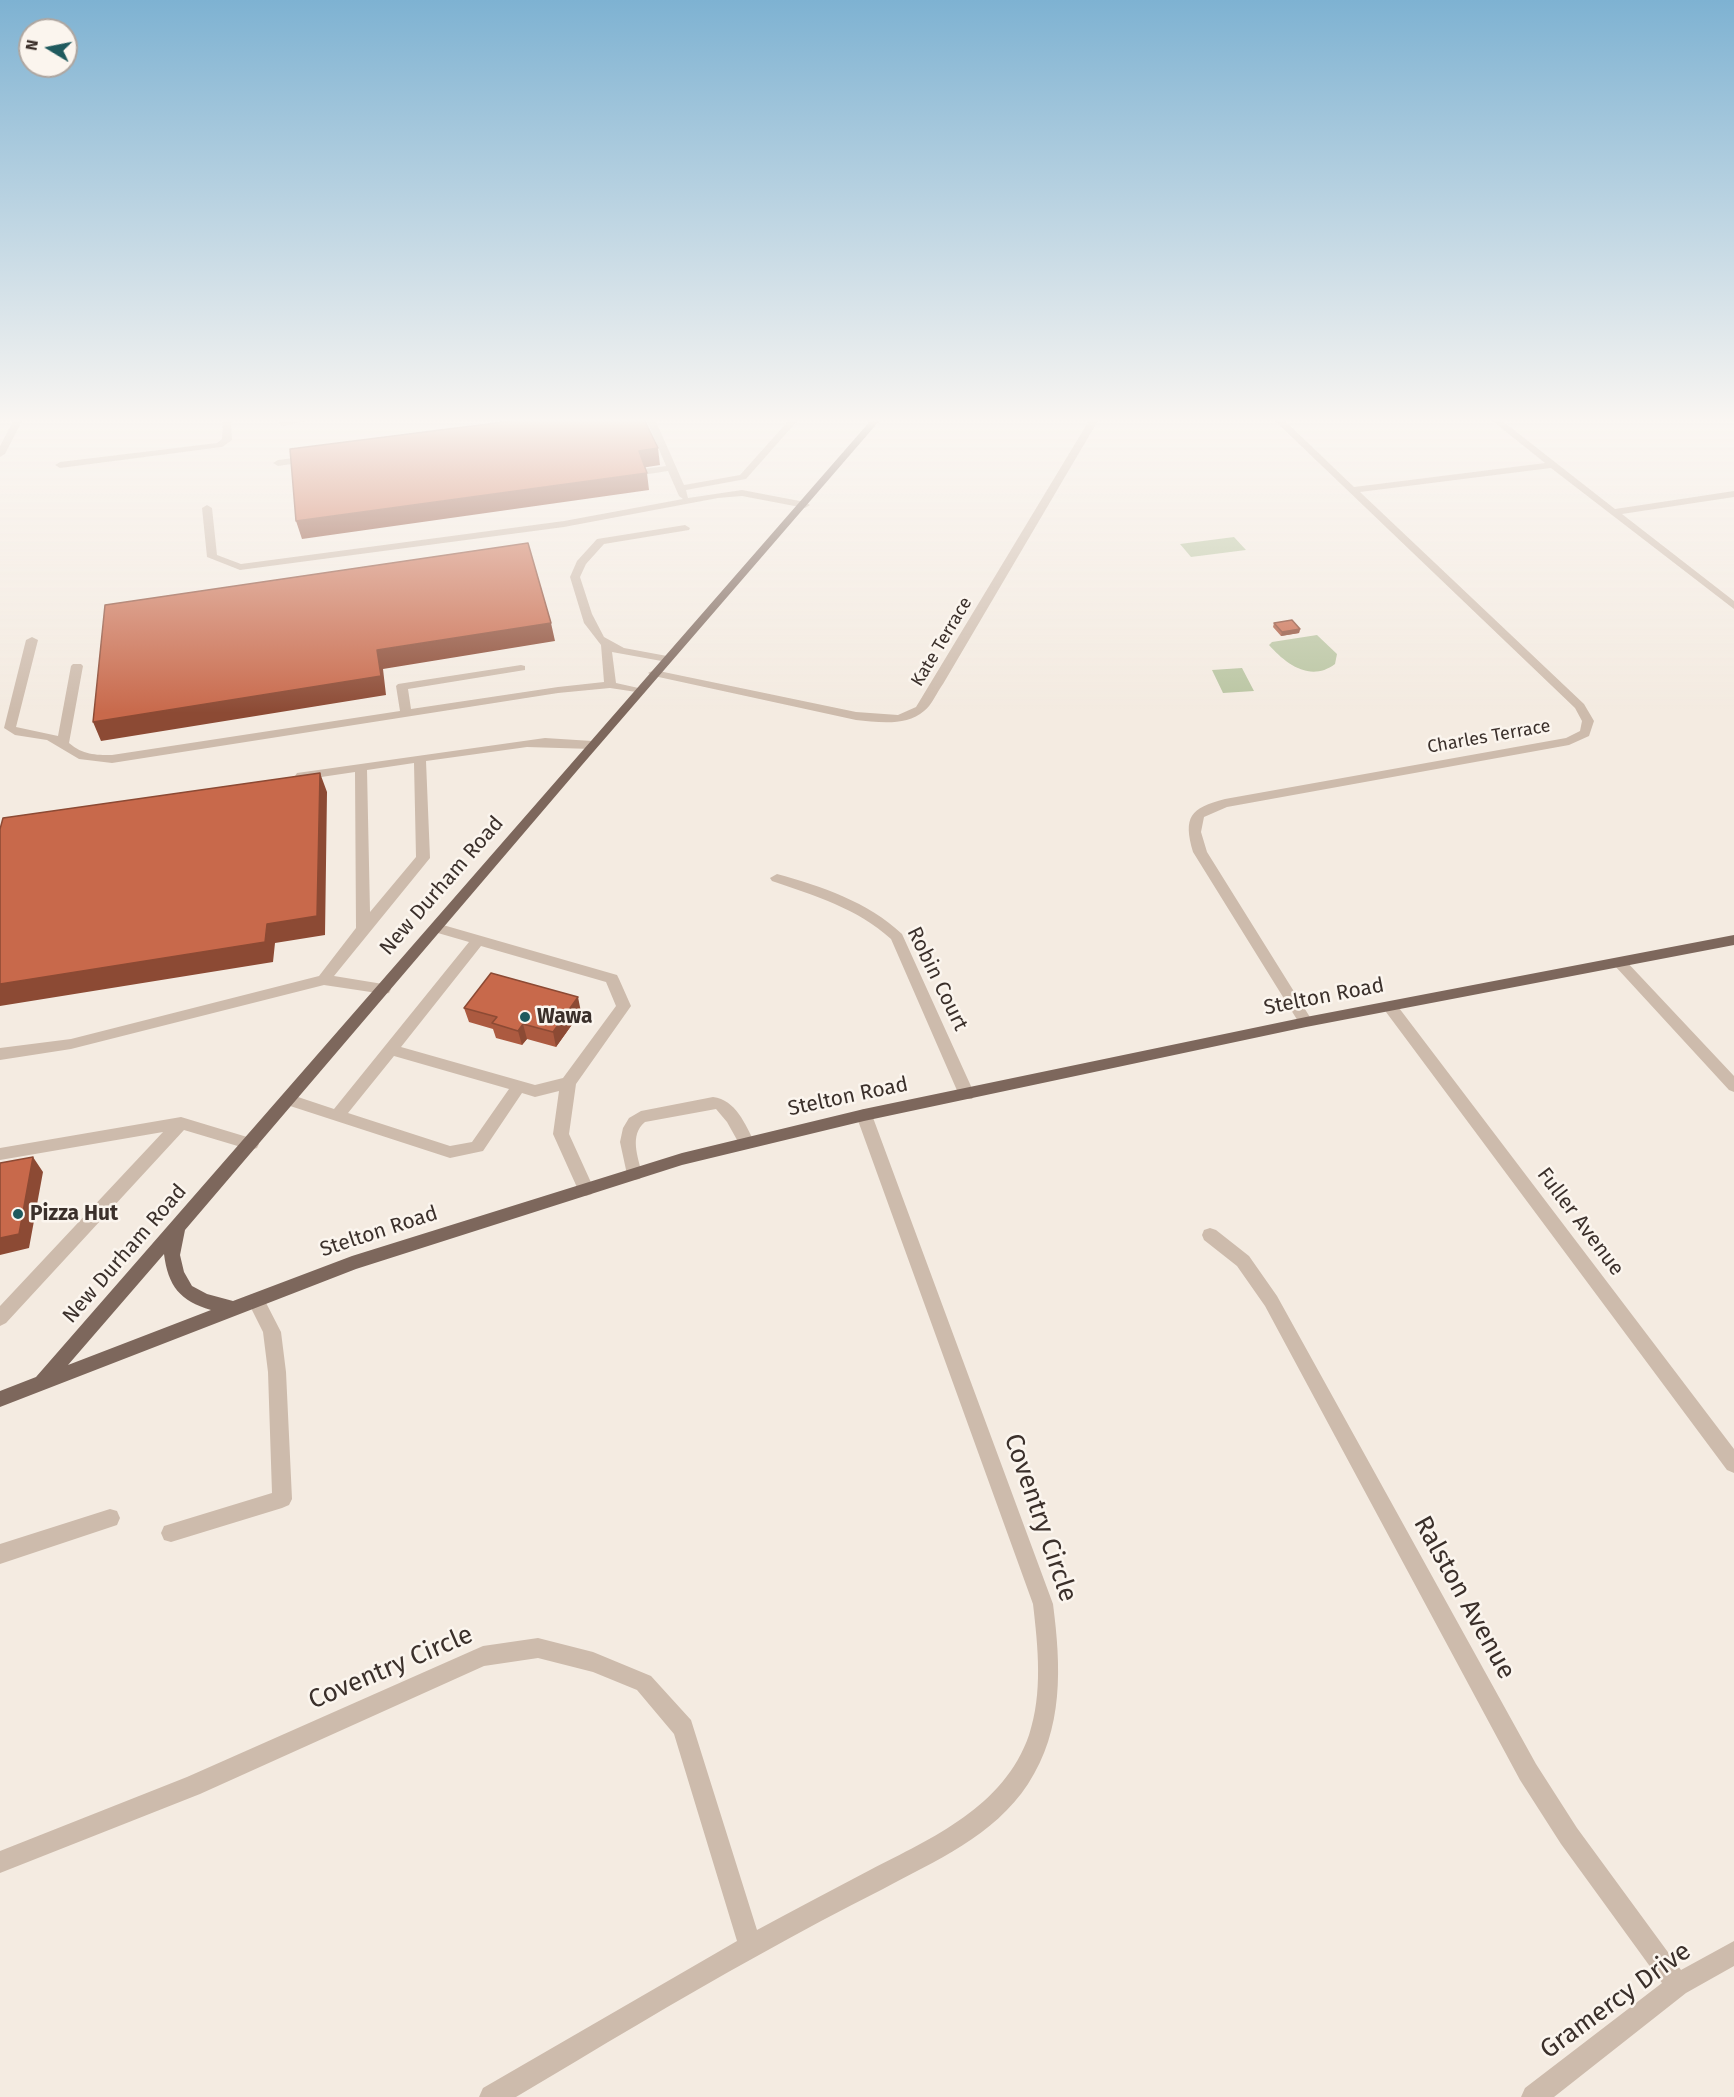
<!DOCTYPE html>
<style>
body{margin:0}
#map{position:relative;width:1734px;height:2097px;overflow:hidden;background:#f4ebe1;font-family:"Fira Sans",sans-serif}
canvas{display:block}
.north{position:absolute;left:18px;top:18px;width:60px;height:60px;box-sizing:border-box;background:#fbf5ee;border:2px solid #aea6a0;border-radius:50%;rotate:280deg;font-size:16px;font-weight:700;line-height:24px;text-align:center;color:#3b302b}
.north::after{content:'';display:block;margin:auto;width:21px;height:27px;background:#1f5a5e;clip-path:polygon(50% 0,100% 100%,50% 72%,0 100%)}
</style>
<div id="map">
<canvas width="1734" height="2097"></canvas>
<div class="north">N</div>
</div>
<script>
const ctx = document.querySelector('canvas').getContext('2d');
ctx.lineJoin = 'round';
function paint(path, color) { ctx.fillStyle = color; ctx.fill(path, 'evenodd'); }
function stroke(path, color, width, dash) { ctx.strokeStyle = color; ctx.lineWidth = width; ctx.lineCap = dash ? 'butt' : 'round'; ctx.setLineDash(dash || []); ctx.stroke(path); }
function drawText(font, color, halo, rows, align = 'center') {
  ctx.font = font + ' "Fira Sans",sans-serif'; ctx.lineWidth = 5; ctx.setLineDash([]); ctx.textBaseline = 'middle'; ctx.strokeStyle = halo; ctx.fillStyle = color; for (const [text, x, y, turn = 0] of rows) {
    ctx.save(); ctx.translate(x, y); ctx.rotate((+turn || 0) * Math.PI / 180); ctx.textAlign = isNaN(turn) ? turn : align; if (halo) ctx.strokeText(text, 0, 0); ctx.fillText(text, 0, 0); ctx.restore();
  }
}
paint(new Path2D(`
 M 1234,537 L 1246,550 L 1191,557 L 1180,544 Z
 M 1317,635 L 1337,654 L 1335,664 C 1310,683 1285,663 1269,645 L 1272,642 Z
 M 1242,668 L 1254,691 L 1223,693 L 1212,670 Z`), '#b8c4a0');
paint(new Path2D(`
 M 14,419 L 23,419 L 5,454 L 0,457 L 0,446 Z
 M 223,419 L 231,419 L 232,440 L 222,447 L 60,468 L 55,465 L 60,462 L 217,443 L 222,439 Z
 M 278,419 L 314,419 L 283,426 L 280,425 Z
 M 646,419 L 655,419 L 684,485 L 740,475 L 790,419 L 799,419 L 746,479 L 686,490 L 688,498 L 742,490 L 805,502 L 810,505 L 805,508 L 742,496 L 718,498 L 564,527 L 240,570 L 207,557 L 202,508 L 207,505 L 212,508 L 217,555 L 241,564 L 564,521 L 683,499 L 679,496 L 668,471 L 642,475 L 637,472 L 642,469 L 666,466 Z
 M 1090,419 L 1099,419 L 943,684 C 937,692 932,705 924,711 C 906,727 877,722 856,720 L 654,676 L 648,673 L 654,670 L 856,712 L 898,715 L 916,707 Z
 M 1273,419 L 1283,419 L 1354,487 L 1545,463 L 1490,419 L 1500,419 L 1615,509 L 1734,491 L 1734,497 L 1622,514 L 1734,601 L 1734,609 L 1551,468 L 1360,492 L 1584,704 L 1594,721 L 1589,736 L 1569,745 L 1227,807 L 1204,817 L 1201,832 L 1207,852 L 1313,1022 L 1306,1027 L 1301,1026 L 1193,852 C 1183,817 1190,808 1225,799 L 1566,738 L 1580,731 L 1582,721 L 1575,708 Z
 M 309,456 L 314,459 L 312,461 L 278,466 L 273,463 L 278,460 Z
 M 685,525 L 690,528 L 689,530 L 604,544 L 586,564 L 580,577 L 592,614 L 604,637 L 624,648 L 667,656 L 673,659 L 667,662 L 612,652 L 616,683 L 643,689 L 643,693 L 610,688 L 558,693 L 112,763 L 79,759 L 47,740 L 15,735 L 4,728 L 26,640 L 32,637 L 38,640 L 16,727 L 58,736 L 71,666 L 73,664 L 81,664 L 83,666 L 69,743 C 83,755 95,755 112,755 L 400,711 L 396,686 L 398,684 L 521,665 L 525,666 L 525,670 L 408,689 L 411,709 L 558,687 L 604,682 L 601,645 L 584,623 L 570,577 L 577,561 L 597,539 Z
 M 545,738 L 592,741 L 598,745 L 592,749 L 527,747 L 426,761 L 430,858 L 334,976 L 389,985 L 391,989 L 389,993 L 384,994 L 324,985 L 71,1049 L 0,1060 L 0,1048 L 71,1039 L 319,976 L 356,928 L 355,772 L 301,780 L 295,776 L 297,773 ZM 414,763 L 416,857 L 370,912 L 367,770 Z
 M 777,874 C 821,886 868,902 902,934 L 975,1095 L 972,1099 L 962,1099 L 959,1095 L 891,939 C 857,908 815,896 772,881 L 770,878 Z
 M 436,923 L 617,975 L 619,979 L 631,1006 L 576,1084 L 569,1134 L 594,1189 L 592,1194 L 586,1196 L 580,1194 L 553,1134 L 559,1091 L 535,1097 L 522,1093 L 483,1151 L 450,1158 L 284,1104 L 281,1100 L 284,1096 L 289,1094 L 334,1109 L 469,942 L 431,931 L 429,928 ZM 481,946 L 606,982 L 616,1006 L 563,1078 L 535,1085 L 401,1047 ZM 394,1056 L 509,1089 L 472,1142 L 450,1146 L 348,1113 Z
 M 1620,958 L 1625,960 L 1734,1076 L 1734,1092 L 1729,1090 L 1615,966 L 1613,963 L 1615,960 Z
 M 1391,1003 L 1396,1004 L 1734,1449 L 1734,1473 L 1727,1470 L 1386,1012 L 1384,1008 Z
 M 713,1097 C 736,1100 745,1124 755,1143 L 753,1147 L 747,1149 L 741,1147 L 727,1122 L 716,1109 L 645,1122 C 629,1135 638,1157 642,1174 L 640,1179 L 634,1180 L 628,1179 L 620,1142 L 623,1128 L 629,1118 L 641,1111 Z
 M 864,1109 L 870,1111 L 872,1115 L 1053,1604 C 1061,1666 1064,1729 1028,1784 C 994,1836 935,1861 883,1889 C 841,1910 800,1932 759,1955 C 677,2000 597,2049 516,2097 L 479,2097 L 483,2088 L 737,1941 L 674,1734 L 637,1690 L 593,1672 L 538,1658 L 484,1666 L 200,1794 L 0,1873 L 0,1851 L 187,1777 L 483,1646 L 538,1638 L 593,1652 L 651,1676 L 691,1720 L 757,1930 C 794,1910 832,1890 870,1870 C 932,1838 1004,1807 1029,1735 C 1043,1693 1038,1647 1033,1604 L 856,1115 L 858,1111 Z
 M 181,1117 L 257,1140 L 259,1144 L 257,1148 L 251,1150 L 184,1130 L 6,1323 L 0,1326 L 0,1306 L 163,1132 L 0,1160 L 0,1148 Z
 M 1210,1228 L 1216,1230 L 1249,1256 L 1277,1296 L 1536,1764 L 1577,1828 L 1681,1970 L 1734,1941 L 1734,1966 L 1686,1993 L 1554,2097 L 1521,2097 L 1525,2088 L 1662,1983 L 1561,1844 L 1520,1780 L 1265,1306 L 1237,1266 L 1204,1240 L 1202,1235 L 1204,1230 Z
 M 256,1293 L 262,1295 L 281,1332 L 286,1372 L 292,1499 L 289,1505 L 282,1508 L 171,1542 L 164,1540 L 161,1533 L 164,1526 L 272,1493 L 268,1372 L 263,1332 L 247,1300 L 250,1295 Z
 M 110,1509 L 117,1511 L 120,1518 L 117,1525 L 0,1564 L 0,1544 Z`), '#cdbbac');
paint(new Path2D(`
 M 872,419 L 881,419 L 582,765 L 185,1230 L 180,1255 L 184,1272 L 192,1286 L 207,1294 L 233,1301 L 352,1256 L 682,1153 L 864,1109 L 1306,1017 L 1734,935 L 1734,945 L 1306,1027 L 864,1121 L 682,1165 L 356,1269 L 0,1407 L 0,1391 L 36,1377 ZM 164,1254 C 168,1286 180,1301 211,1310 L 68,1365 Z`), '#7d675c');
paint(new Path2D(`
 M 1274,623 L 1300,629 L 1299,633 L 1281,636 L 1273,627 Z
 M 464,1008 L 581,1012 L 556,1047 L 527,1039 L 522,1045 L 496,1038 L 493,1029 L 469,1022 Z`), '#ac5a40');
paint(new Path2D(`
 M 658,448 L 660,465 L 641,468 L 639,451 Z
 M 647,473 L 649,490 L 302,539 L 296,521 Z
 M 551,623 L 555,641 L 383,669 L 386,695 L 101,741 L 93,722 L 377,650 Z
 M 1300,629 L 1299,633 L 1281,636 L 1282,632 Z
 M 320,773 L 327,792 L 325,935 L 275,943 L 273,962 L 0,1006 L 0,984 L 267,924 Z
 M 578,997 L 581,1012 L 556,1047 L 553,1032 Z
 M 523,1024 L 527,1039 L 522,1045 L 518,1031 Z
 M 33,1157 L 43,1172 L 29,1248 L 0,1255 L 0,1238 Z`), '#8c4a34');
const building = new Path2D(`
 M 527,419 L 644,419 L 658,448 L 639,451 L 647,473 L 296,521 L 290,449 Z
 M 528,543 L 551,623 L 377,650 L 381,676 L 93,722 L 105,605 Z
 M 1292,620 L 1300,629 L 1282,632 L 1274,623 Z
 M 320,773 L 317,916 L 267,924 L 265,942 L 0,984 L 0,829 L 3,818 Z
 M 491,973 L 578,997 L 553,1032 L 523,1024 L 518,1031 L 492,1023 L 497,1017 L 464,1008 Z
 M 33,1157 L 19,1234 L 0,1238 L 0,1163 Z`);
paint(building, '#c8694b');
stroke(building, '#8c4a34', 1.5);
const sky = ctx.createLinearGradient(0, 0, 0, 713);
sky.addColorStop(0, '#7eb2d2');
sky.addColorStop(0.59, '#faf6f2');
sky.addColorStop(1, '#faf6f200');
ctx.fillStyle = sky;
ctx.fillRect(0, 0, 1734, 713);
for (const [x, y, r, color] of [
 [525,1017,6,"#1f5a5e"],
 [18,1214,6,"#1f5a5e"]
]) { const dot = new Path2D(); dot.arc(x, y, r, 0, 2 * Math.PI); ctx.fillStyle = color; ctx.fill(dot); stroke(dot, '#fbf5ee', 2); }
drawText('18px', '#3b302b', '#fbf5ee', [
 ["Kate Terrace",942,642,-59],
 ["Charles Terrace",1489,737,-10]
]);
drawText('21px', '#3b302b', '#fbf5ee', [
 ["New Durham Road",442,886,-49],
 ["Robin Court",937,979,64],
 ["Stelton Road",1324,997,-11],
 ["Stelton Road",848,1097,-12],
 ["Fuller Avenue",1580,1222,53],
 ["Stelton Road",379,1232,-18],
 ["New Durham Road",125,1254,-49]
]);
drawText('bold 21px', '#3b302b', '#fbf5ee', [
 ["Wawa",537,1017],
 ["Pizza Hut",30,1214]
], 'left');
drawText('26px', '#3b302b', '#fbf5ee', [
 ["Coventry Circle",1040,1518,71],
 ["Ralston Avenue",1464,1598,61],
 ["Coventry Circle",391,1668,-23],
 ["Gramercy Drive",1616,2001,-36]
]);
</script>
